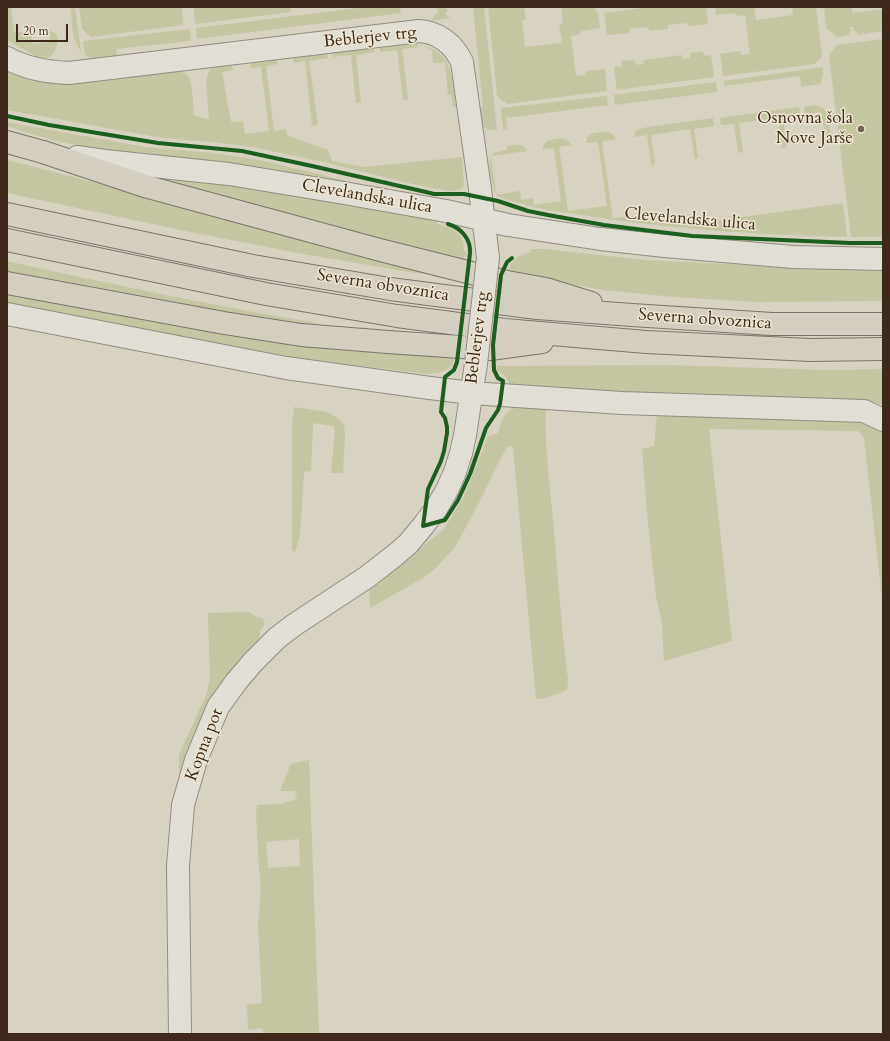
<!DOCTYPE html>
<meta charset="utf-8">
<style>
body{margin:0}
#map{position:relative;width:890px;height:1041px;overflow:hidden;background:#d7d2c1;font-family:Cardo,serif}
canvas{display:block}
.frame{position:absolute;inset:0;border:8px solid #3e281c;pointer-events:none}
.scale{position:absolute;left:16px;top:24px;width:52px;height:18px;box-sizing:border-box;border:2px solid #3e281c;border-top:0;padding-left:5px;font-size:12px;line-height:14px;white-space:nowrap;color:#3e281c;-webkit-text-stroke:3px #ebe5d1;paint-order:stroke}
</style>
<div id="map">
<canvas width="890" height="1041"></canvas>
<div class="frame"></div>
<div class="scale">20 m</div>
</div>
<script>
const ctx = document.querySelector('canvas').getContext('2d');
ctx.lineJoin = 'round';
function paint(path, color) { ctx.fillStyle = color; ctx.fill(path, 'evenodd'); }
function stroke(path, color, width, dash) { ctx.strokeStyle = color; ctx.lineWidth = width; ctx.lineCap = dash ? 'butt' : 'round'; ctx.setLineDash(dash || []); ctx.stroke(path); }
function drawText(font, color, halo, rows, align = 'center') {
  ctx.font = font + ' Cardo,serif'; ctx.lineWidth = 3; ctx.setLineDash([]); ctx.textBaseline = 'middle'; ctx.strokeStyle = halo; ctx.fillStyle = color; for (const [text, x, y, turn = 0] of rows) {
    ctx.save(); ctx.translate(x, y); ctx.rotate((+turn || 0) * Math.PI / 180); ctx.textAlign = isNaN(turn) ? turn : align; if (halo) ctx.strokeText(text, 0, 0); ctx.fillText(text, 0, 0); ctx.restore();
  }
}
paint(new Path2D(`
 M 7,7 L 15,7 L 11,8 L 14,33 L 30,31 L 33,44 L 50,42 L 49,31 C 62,32 58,47 52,55 C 49,57 46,59 43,60 L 7,40 Z
 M 71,7 L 75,7 L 81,51 C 71,39 72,21 71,7 Z
 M 79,7 L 182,7 L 183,25 L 91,37 L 82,29 Z
 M 194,7 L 290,7 L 291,12 L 195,24 Z
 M 367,7 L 400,7 L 401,13 L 197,39 L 196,28 Z
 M 435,7 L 444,7 L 448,10 L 445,14 L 450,18 L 431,21 L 439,10 Z
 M 473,7 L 484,7 L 497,130 C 481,132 480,121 477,109 L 483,107 Z
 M 488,7 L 524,7 L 526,19 L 522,20 L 525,47 L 562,43 L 559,25 L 563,24 L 561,7 L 593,7 L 598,13 L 600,28 L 581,31 L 581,34 L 571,36 L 576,76 L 586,75 L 586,71 L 605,69 L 607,91 L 507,104 L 497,96 Z
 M 650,7 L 706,7 L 708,24 L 688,26 L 687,23 L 668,25 L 668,29 L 649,31 L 648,27 L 629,29 L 630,33 L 607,35 L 604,13 Z
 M 715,7 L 754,7 L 756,20 L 793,15 L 792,7 L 816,7 L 822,56 L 815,64 L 723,76 L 720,54 L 740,51 L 741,55 L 750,54 L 745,15 L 736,16 L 735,13 L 716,15 Z
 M 824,7 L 852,7 L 852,13 L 883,9 L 883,31 L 857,35 L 857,31 L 854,31 L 853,27 L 850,27 L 851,31 L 849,32 L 849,35 L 837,37 L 826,28 Z
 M 190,29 L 191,41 L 116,49 L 118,61 L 92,59 L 85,55 L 83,41 Z
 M 883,39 L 883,237 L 851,237 L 829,55 L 837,45 Z
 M 402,41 L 403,45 L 417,44 L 418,47 L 402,49 L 408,99 L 403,100 L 397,50 L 380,52 L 379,44 Z
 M 373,45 L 374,52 L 356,55 L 361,103 L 356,103 L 351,55 L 333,57 L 332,50 Z
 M 424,45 C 455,57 452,79 456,107 L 453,107 L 451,95 L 448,95 L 445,62 L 433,63 L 432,50 L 424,46 Z
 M 327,51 L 328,58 L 309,61 L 318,125 L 312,126 L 305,61 L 293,63 L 294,59 L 296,56 Z
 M 703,51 L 704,56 L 711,55 L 714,77 L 617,90 L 614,67 L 622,66 L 621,61 L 635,60 L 636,65 L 644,64 L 643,60 L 682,55 L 682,59 L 690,58 L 690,53 Z
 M 273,59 L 277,62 L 278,64 L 266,66 L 274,131 L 286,129 L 287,135 L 328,150 L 332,161 L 364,167 L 462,157 L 464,185 L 459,190 L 450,191 L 425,187 L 319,161 L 252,147 L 211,142 L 163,138 L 7,110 L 7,66 L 177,70 C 181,71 185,73 188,76 C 193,83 193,106 194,115 L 209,120 L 206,82 C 207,79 207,74 209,72 C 212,67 221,63 227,64 C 230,64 232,67 234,70 L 222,72 L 231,122 L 243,121 L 245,134 L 269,131 L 261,67 L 250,68 L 250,65 L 254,61 Z
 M 823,67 L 823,76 L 820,84 L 801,87 L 800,76 L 724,86 L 724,81 Z
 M 716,82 L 717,92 L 615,105 L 614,95 Z
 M 607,96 L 608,105 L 506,118 L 507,129 L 503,129 L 501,108 Z
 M 814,105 C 821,106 825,108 828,114 L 831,140 L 826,141 L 821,112 L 805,114 L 804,107 Z
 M 799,107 L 800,115 L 783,118 L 787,147 L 782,148 L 778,118 L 739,123 L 743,152 L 738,153 L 734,124 L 721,125 L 720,118 Z
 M 713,118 L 714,126 L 694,129 L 698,158 L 695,159 L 690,129 L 651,135 L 655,164 L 651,165 L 647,135 L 634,137 C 635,131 637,130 642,128 Z
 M 7,122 L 145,147 L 213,153 L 260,160 L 427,200 L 108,152 C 74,145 40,138 7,126 Z
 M 607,132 L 613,134 L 616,139 L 602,142 L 613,218 L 625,217 L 625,219 L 685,225 L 843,203 L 847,237 C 758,235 669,229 581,215 C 560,212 539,209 519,203 C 511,201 503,199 496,195 C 493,187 486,161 492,155 C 495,151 503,151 507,150 L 507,146 C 515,145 523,142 527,151 L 491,156 L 496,195 L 520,191 L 521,200 L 533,198 L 534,205 L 561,201 L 554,148 L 543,149 L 543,146 L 547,141 C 556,139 566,135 571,145 L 559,147 L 568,211 L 607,206 L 598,142 L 586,143 C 588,131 597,133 607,132 Z
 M 7,160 L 167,201 L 428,272 L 425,274 L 415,273 L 298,253 L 190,232 L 7,193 Z
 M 157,174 L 438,218 L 437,224 C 454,230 464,230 464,251 L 467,252 L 463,263 L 157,180 Z
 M 531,249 L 544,249 L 645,260 L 883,271 L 883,301 L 757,302 L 674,297 L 604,290 L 506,274 C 513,259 515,257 530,252 Z
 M 7,261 C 110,284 214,306 318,323 L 319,326 L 316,328 L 173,303 L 173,301 L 7,271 Z
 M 7,292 L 455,355 L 453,364 L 446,370 L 438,373 L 428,374 L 336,363 L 243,349 L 7,304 Z
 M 667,365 L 829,370 L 883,369 L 883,405 L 867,401 L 809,397 L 708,398 L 510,386 L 507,378 L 497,370 L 497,366 Z
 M 515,406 L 546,408 C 544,445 550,484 553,521 C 558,574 561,627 568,679 L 567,690 L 546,698 L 536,699 L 513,447 L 508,446 L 497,465 L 481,499 L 455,547 L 435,569 L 421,579 L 370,608 L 369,590 L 378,584 L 444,529 L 463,498 L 488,437 L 498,433 C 502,421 503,413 515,406 Z
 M 294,407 L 327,412 L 339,419 L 344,426 L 345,434 L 343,473 L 331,473 L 335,430 L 333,426 L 313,423 L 311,471 L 304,472 L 300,535 L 295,553 L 292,549 L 292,427 Z
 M 657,413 L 844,416 L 883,427 L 883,598 L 882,599 L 864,438 L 858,431 L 709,429 L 732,641 L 664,661 L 662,625 L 656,596 L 648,524 L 642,449 L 654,446 Z
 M 250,612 L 255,617 L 262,618 L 265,623 L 260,631 L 259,642 L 179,791 L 179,755 L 207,693 L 210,677 L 208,613 Z
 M 309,760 L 319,1034 L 263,1034 L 262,1028 L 248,1030 L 247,1005 L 262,1003 L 258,924 L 261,889 L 259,867 L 256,814 L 257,805 L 281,804 L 297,799 L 295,791 L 280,791 L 291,764 ZM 299,839 L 300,866 L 268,868 L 266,842 Z`), '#c5c6a4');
const minor = new Path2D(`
 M 7,58 C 27,69 47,72 69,73 L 419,31 C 439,32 454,45 462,62 L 480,189 L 488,258
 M 77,157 L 105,161 L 229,174 L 344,193 L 446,211 L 508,225 L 600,239 L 665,246 L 793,257 L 883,259
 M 7,314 L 286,368 L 430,388 L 471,393 L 622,403 L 864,411 L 883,420
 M 180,1034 L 178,866 L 183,805 L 196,760 L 218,707 L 236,682 L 253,662 L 277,638 L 294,625 L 367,577 L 394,556 L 408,544 L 423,526 L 436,509 L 447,490 L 455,472 L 461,453 L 465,435 L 476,364`);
const major = new Path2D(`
 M 7,142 L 43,152`);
const highway = new Path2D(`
 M 43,152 L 148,187 L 380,250 L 507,282 L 546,289 L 591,303
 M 7,214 L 253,266 L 390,289 L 537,308 L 632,315 L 772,324 L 883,324
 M 7,240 L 266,294 L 397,316 L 505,330 L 646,342 L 810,350 L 883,349
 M 7,283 L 224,323 L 301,335 L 388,342 L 490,349 L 542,342`);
stroke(minor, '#938d82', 24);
stroke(major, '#7d766c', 24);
stroke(highway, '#7d766c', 24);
stroke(minor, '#e1ded5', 22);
stroke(major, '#d5cfc1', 22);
stroke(highway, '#d5cfc1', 22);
const minorBridge = new Path2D(`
 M 476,364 L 488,258`);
stroke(minorBridge, '#938d82', 24, []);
stroke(minorBridge, '#e1ded5', 22);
stroke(new Path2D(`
 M 7,116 L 49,125 L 158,143 L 242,151 L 312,166 L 426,192 L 434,194 L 464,194 L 498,201 L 528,211 L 548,215 L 604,225 L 692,236 L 850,243 L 883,243
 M 448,224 C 461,228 471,239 470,253 L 457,362 L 454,370 L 445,377 L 441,412 L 445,418 L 447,427 L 447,433 L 444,451 L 441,461 L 428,489 L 423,526 L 445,520 L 458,500 L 470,474 L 486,428 L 498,410 L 500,404 L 503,381 L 498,378 L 494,370 L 493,345 L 501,275 L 507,262 L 512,258`), '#1b5e20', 4);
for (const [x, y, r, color] of [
 [861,129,4,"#746456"]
]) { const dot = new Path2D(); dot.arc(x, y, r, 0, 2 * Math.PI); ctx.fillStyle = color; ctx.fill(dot); stroke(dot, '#ebe5d1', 1.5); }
drawText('17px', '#3e281c', '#ebe5d1', [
 ["Beblerjev trg",370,38,-6],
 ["Clevelandska ulica",367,197,10],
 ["Clevelandska ulica",690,220,5],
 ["Severna obvoznica",383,286,9],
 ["Severna obvoznica",705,320,4],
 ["Beblerjev trg",478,338,-83],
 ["Kopna pot",205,745,-69]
]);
drawText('17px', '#3e281c', '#ebe5d1', [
 ["Osnovna šola",853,119],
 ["Nove Jarše",853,139]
], 'right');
</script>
